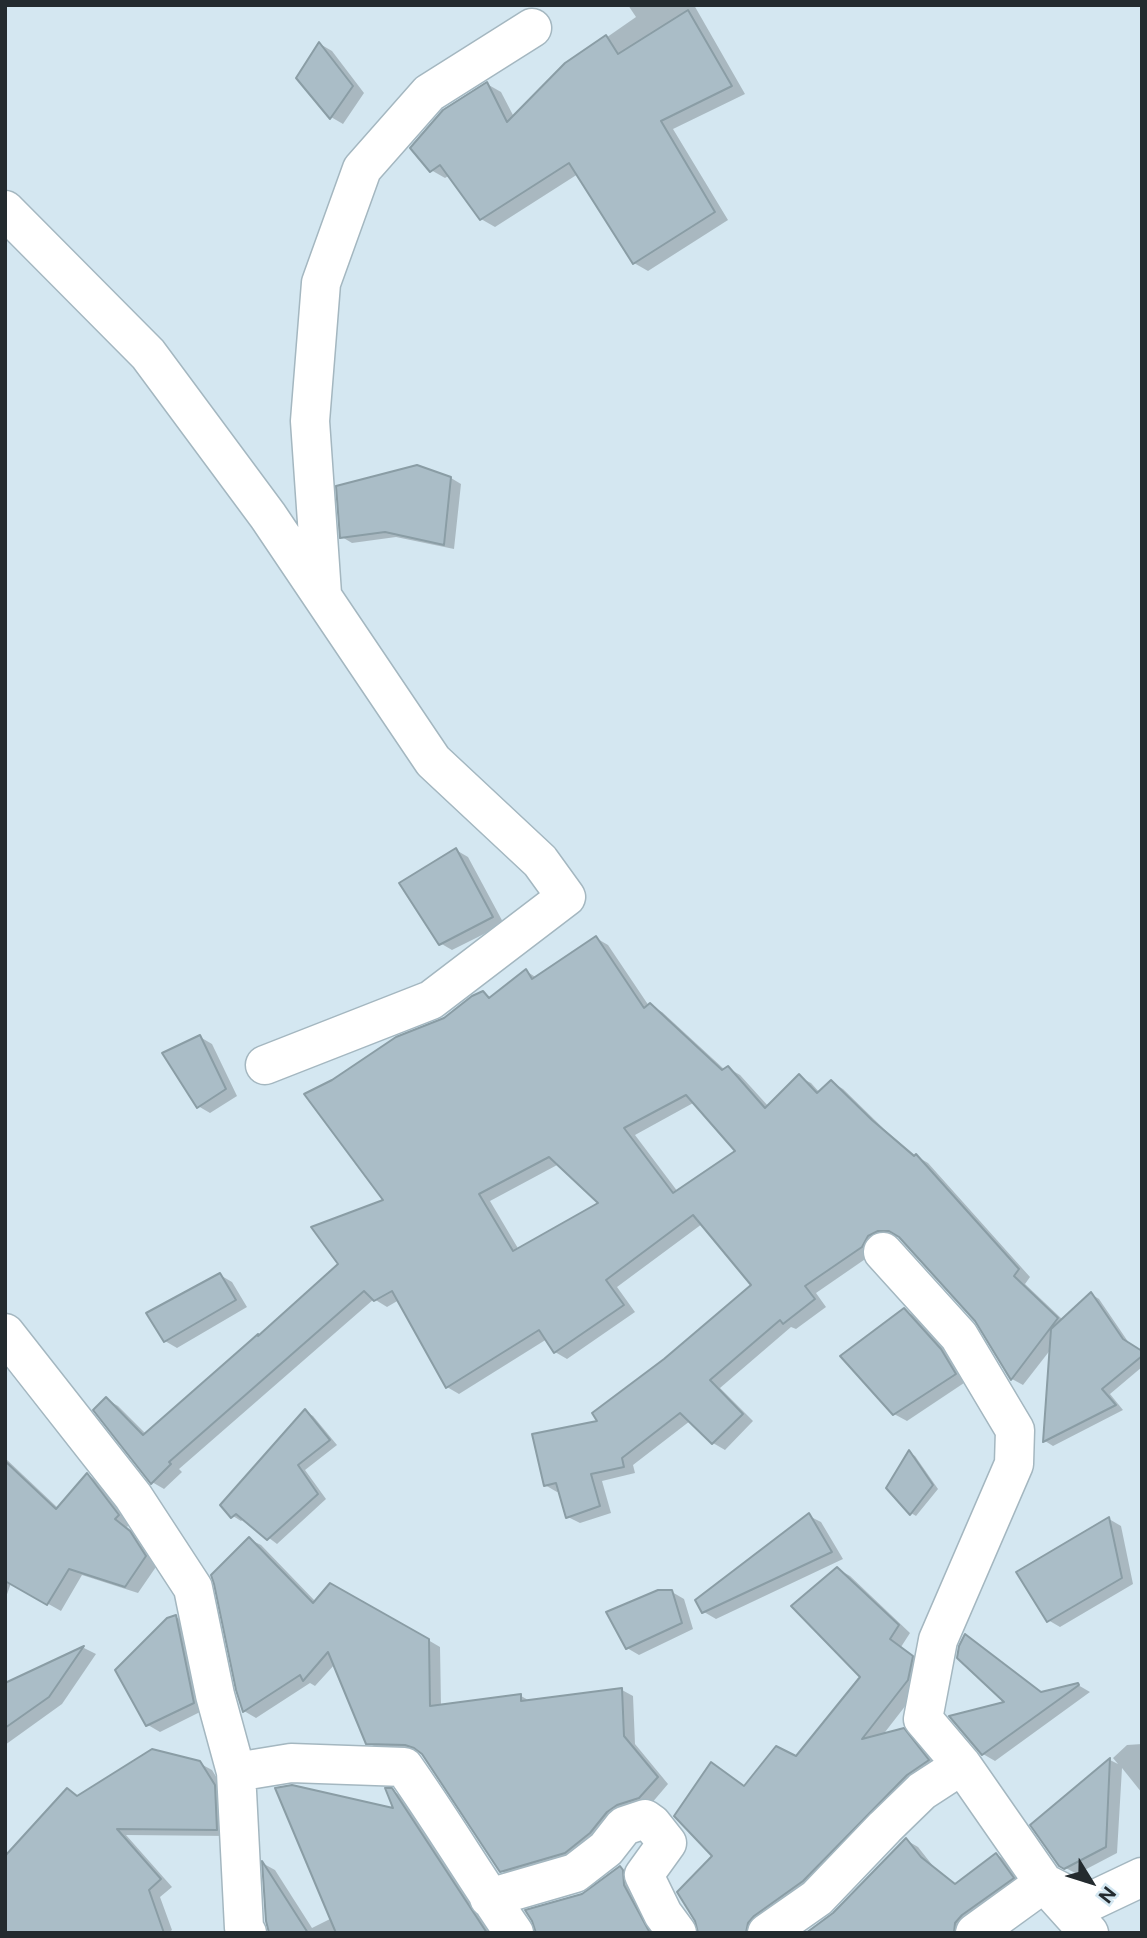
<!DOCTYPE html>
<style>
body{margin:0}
#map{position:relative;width:1147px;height:1938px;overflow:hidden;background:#d4e7f1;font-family:"Public Sans",sans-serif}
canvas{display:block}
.frame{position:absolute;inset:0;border:7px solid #242b2f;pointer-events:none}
.north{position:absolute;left:1056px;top:1847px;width:70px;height:70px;-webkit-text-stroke:5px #d4e7f1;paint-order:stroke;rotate:128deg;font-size:19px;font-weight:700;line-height:28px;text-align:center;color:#242b2f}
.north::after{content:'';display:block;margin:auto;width:24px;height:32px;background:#242b2f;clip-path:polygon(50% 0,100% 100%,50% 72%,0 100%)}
</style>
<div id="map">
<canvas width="1147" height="1938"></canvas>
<div class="frame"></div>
<div class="north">N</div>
</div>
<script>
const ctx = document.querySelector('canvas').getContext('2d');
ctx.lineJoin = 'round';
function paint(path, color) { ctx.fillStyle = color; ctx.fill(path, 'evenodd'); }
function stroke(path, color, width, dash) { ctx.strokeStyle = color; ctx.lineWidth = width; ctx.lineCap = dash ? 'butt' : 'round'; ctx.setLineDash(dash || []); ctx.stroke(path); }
paint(new Path2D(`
 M 628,5 L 694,5 L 745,94 L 673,129 L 728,220 L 648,271 L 634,263 L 578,174 L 495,227 L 481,219 L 450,175 L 445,178 L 431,170 L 487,84 L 501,92 L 514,117 L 567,65 L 636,17 Z
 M 320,44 L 332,51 L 364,93 L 343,124 L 331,117 Z
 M 451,478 L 461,484 L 454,549 L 396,537 L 352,543 L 342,537 Z
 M 456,850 L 468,857 L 504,924 L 452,950 L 440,943 Z
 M 596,938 L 608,945 L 649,1006 L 662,1012 L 725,1070 L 728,1068 L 740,1075 L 769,1107 L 799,1077 L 811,1083 L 820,1093 L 831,1082 L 843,1089 L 884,1129 L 916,1156 L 928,1163 L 1030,1277 L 1025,1284 L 1063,1320 L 1091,1294 L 1099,1299 L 1131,1346 L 1142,1353 L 1142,1367 L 1110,1394 L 1123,1410 L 1053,1446 L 1045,1441 L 1051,1349 L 1023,1385 L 1012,1379 L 977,1320 L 901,1237 L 891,1237 L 874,1253 L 816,1293 L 826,1307 L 796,1329 L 791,1327 L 720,1388 L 753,1421 L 725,1450 L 713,1443 L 690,1421 L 633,1465 L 635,1473 L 602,1481 L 611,1513 L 580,1523 L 568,1517 L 560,1491 L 557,1492 L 545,1485 L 599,1422 L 665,1361 L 753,1285 L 702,1224 L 617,1287 L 635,1312 L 567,1359 L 555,1352 L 547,1339 L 459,1394 L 447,1387 L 399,1300 L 387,1307 L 374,1299 L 179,1469 L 182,1472 L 164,1489 L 152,1482 L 106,1399 L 118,1406 L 146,1434 L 340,1264 L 386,1201 L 445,1019 L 483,993 L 492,998 L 526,971 L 537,978 ZM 695,1102 L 738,1151 L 678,1192 L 635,1135 ZM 559,1164 L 601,1203 L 519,1250 L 490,1201 Z
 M 200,1037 L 212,1044 L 237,1096 L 210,1113 L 198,1106 Z
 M 220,1275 L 232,1282 L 247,1307 L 177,1348 L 165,1341 Z
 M 904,1310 L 917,1317 L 953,1358 L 967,1381 L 907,1421 L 894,1414 Z
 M 305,1411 L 313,1416 L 337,1445 L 305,1470 L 326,1499 L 277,1544 L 244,1519 L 241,1521 L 233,1516 Z
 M 910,1453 L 915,1456 L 938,1489 L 916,1516 L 911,1513 Z
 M 5,1458 L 59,1509 L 88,1475 L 100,1483 L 131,1523 L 127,1527 L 143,1541 L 158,1564 L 138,1593 L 82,1575 L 61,1611 L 11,1583 L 5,1600 Z
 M 809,1516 L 821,1522 L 843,1559 L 716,1619 L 704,1612 Z
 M 1109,1519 L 1121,1526 L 1133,1584 L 1060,1627 L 1048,1620 Z
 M 249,1539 L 261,1545 L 316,1602 L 428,1640 L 440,1647 L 441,1706 L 521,1696 L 530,1701 L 622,1690 L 633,1696 L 635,1744 L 668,1784 L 651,1804 L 577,1859 L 513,1878 L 501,1871 L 423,1753 L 418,1751 L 380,1749 L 368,1743 L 335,1664 L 315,1686 L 310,1683 L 256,1718 L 244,1711 Z
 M 838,1569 L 850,1576 L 910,1633 L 901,1647 L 924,1665 L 920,1687 L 882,1736 L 903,1730 L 916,1737 L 940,1768 L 759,1933 L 700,1933 L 715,1856 L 723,1771 L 746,1787 L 797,1759 L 862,1677 Z
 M 672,1592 L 684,1599 L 693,1629 L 639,1655 L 627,1648 Z
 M 176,1617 L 188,1624 L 206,1709 L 160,1732 L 148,1725 Z
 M 965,1636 L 977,1643 L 1043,1694 L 1078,1685 L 1090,1692 L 995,1761 L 983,1754 L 1007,1703 Z
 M 84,1648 L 96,1654 L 62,1704 L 5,1745 L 5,1685 Z
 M 1142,1744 L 1142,1793 L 1122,1768 L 1117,1853 L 1077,1874 L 1060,1865 L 1033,1825 L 1110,1760 L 1118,1764 L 1113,1758 L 1127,1745 Z
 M 199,1763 L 212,1770 L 226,1793 L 229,1836 L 126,1835 L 172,1887 L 160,1897 L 172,1930 L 168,1933 L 5,1933 L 68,1790 L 79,1797 Z
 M 392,1790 L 404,1798 L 493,1933 L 270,1933 L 267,1921 L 264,1864 L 275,1870 L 312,1928 L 332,1918 L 396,1811 Z
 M 906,1840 L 918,1847 L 933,1866 L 957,1885 L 997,1855 L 1009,1862 L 1025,1885 L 966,1933 L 808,1933 L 834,1915 Z
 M 620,1868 L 632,1875 L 656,1933 L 537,1933 L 582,1895 Z`), '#0003');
const building = new Path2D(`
 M 688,10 L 732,86 L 661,121 L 715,212 L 633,264 L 569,163 L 480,220 L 440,165 L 430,172 L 410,148 L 443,110 L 487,82 L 507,122 L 565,63 L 606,35 L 618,54 Z
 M 319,42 L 353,86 L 330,119 L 296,78 Z
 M 417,465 L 451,477 L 444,545 L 385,532 L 340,538 L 336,486 Z
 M 456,848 L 493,917 L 439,945 L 399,883 Z
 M 596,936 L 644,1008 L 650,1003 L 722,1070 L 728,1066 L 765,1108 L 799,1074 L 817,1093 L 831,1080 L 872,1120 L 914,1156 L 916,1154 L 1019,1269 L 1014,1276 L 1058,1318 L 1011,1380 L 975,1321 L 899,1237 L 889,1231 L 878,1231 L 868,1236 L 862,1247 L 805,1286 L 815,1299 L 783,1324 L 780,1320 L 710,1380 L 743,1414 L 712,1444 L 680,1413 L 622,1458 L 624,1467 L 591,1474 L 600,1506 L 566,1518 L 556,1483 L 544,1486 L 532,1434 L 597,1421 L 592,1413 L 664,1359 L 751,1285 L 693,1215 L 606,1280 L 624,1305 L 554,1353 L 539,1330 L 446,1388 L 392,1291 L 374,1301 L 364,1291 L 169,1462 L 171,1464 L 151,1484 L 93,1410 L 106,1397 L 143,1435 L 258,1334 L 258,1336 L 338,1264 L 311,1227 L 383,1200 L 304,1094 L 332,1080 L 396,1037 L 444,1018 L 472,996 L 483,991 L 489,998 L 526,969 L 532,979 ZM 686,1095 L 735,1151 L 673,1193 L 624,1128 ZM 549,1157 L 598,1203 L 513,1251 L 479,1194 Z
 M 200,1035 L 226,1089 L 197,1108 L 162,1053 Z
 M 220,1273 L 236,1300 L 164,1342 L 146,1313 Z
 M 1091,1292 L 1123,1339 L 1142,1351 L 1142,1356 L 1102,1389 L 1116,1405 L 1043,1442 L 1051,1329 Z
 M 904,1308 L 941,1349 L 956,1374 L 893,1415 L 840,1356 Z
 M 305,1409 L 330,1440 L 298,1465 L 318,1494 L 267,1540 L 236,1514 L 231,1518 L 220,1505 Z
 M 909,1450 L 933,1485 L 910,1515 L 886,1488 Z
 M 5,1461 L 56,1509 L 87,1473 L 119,1515 L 115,1519 L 130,1531 L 146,1556 L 125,1587 L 69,1569 L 47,1605 L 5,1581 Z
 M 809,1513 L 832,1552 L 702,1613 L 695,1600 Z
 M 1109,1517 L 1122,1578 L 1047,1622 L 1016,1572 Z
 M 249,1537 L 313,1603 L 330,1583 L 429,1639 L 430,1706 L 521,1694 L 521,1701 L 622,1688 L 624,1736 L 658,1777 L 639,1798 L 617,1805 L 607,1812 L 590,1833 L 565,1853 L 500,1872 L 422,1754 L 414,1748 L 405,1745 L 366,1744 L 328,1652 L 303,1681 L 300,1675 L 243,1712 L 236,1690 L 214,1584 L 211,1575 Z
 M 837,1567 L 899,1625 L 890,1639 L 913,1656 L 908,1680 L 862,1739 L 904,1728 L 929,1760 L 907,1775 L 803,1881 L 754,1916 L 748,1923 L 746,1933 L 698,1933 L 695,1921 L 677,1892 L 712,1856 L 674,1816 L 711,1762 L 744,1786 L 776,1746 L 796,1756 L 860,1677 L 791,1606 Z
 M 658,1590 L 672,1590 L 682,1623 L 626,1649 L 606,1612 Z
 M 176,1615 L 194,1703 L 146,1726 L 115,1670 L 167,1618 Z
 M 965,1634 L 1041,1692 L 1078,1683 L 1079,1685 L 982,1755 L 949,1716 L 1004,1702 L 957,1658 L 959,1646 Z
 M 84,1646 L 49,1697 L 5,1728 L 5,1683 Z
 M 152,1749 L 200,1761 L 215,1785 L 217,1830 L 117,1829 L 161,1879 L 149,1890 L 164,1933 L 5,1933 L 5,1856 L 67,1788 L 77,1796 Z
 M 1110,1758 L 1106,1847 L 1064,1869 L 1059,1866 L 1030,1825 Z
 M 292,1785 L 393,1808 L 385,1788 L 392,1788 L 487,1933 L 336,1933 L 275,1788 Z
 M 906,1838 L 921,1857 L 955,1884 L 996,1853 L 1014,1878 L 962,1915 L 955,1923 L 954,1933 L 806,1933 L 833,1913 Z
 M 262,1861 L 308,1933 L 269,1933 L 266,1921 Z
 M 620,1866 L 623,1870 L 624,1885 L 650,1933 L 536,1933 L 532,1921 L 525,1910 L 582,1894 Z`);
paint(building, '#aabdc7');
stroke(building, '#8a9da5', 2);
const minor = new Path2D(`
 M 5,210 L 148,354 L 268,516 L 433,761 L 540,861 L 566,897 L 431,1000 L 265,1065
 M 322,594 L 310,421 L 321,283 L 362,169 L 429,93 L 532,28
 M 883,1252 L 959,1336 L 1015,1430 L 1014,1464 L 938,1640 L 923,1719 L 962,1765 L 1044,1883 L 1089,1933
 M 5,1333 L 133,1496 L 193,1588 L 215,1695 L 236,1772 L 291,1763 L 404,1767 C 442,1821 476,1878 514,1933
 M 236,1772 L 244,1928 L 247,1933
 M 489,1898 L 575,1873 L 606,1849 L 624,1826 L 645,1819 L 652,1824 L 667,1843 L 644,1875 L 663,1914 L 677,1933
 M 767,1933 L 817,1898 L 885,1827 L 922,1791 L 962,1765
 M 975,1933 L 1044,1883 L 1085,1904 L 1142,1877`);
stroke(minor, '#a4b7c0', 41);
stroke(minor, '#fff', 38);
</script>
